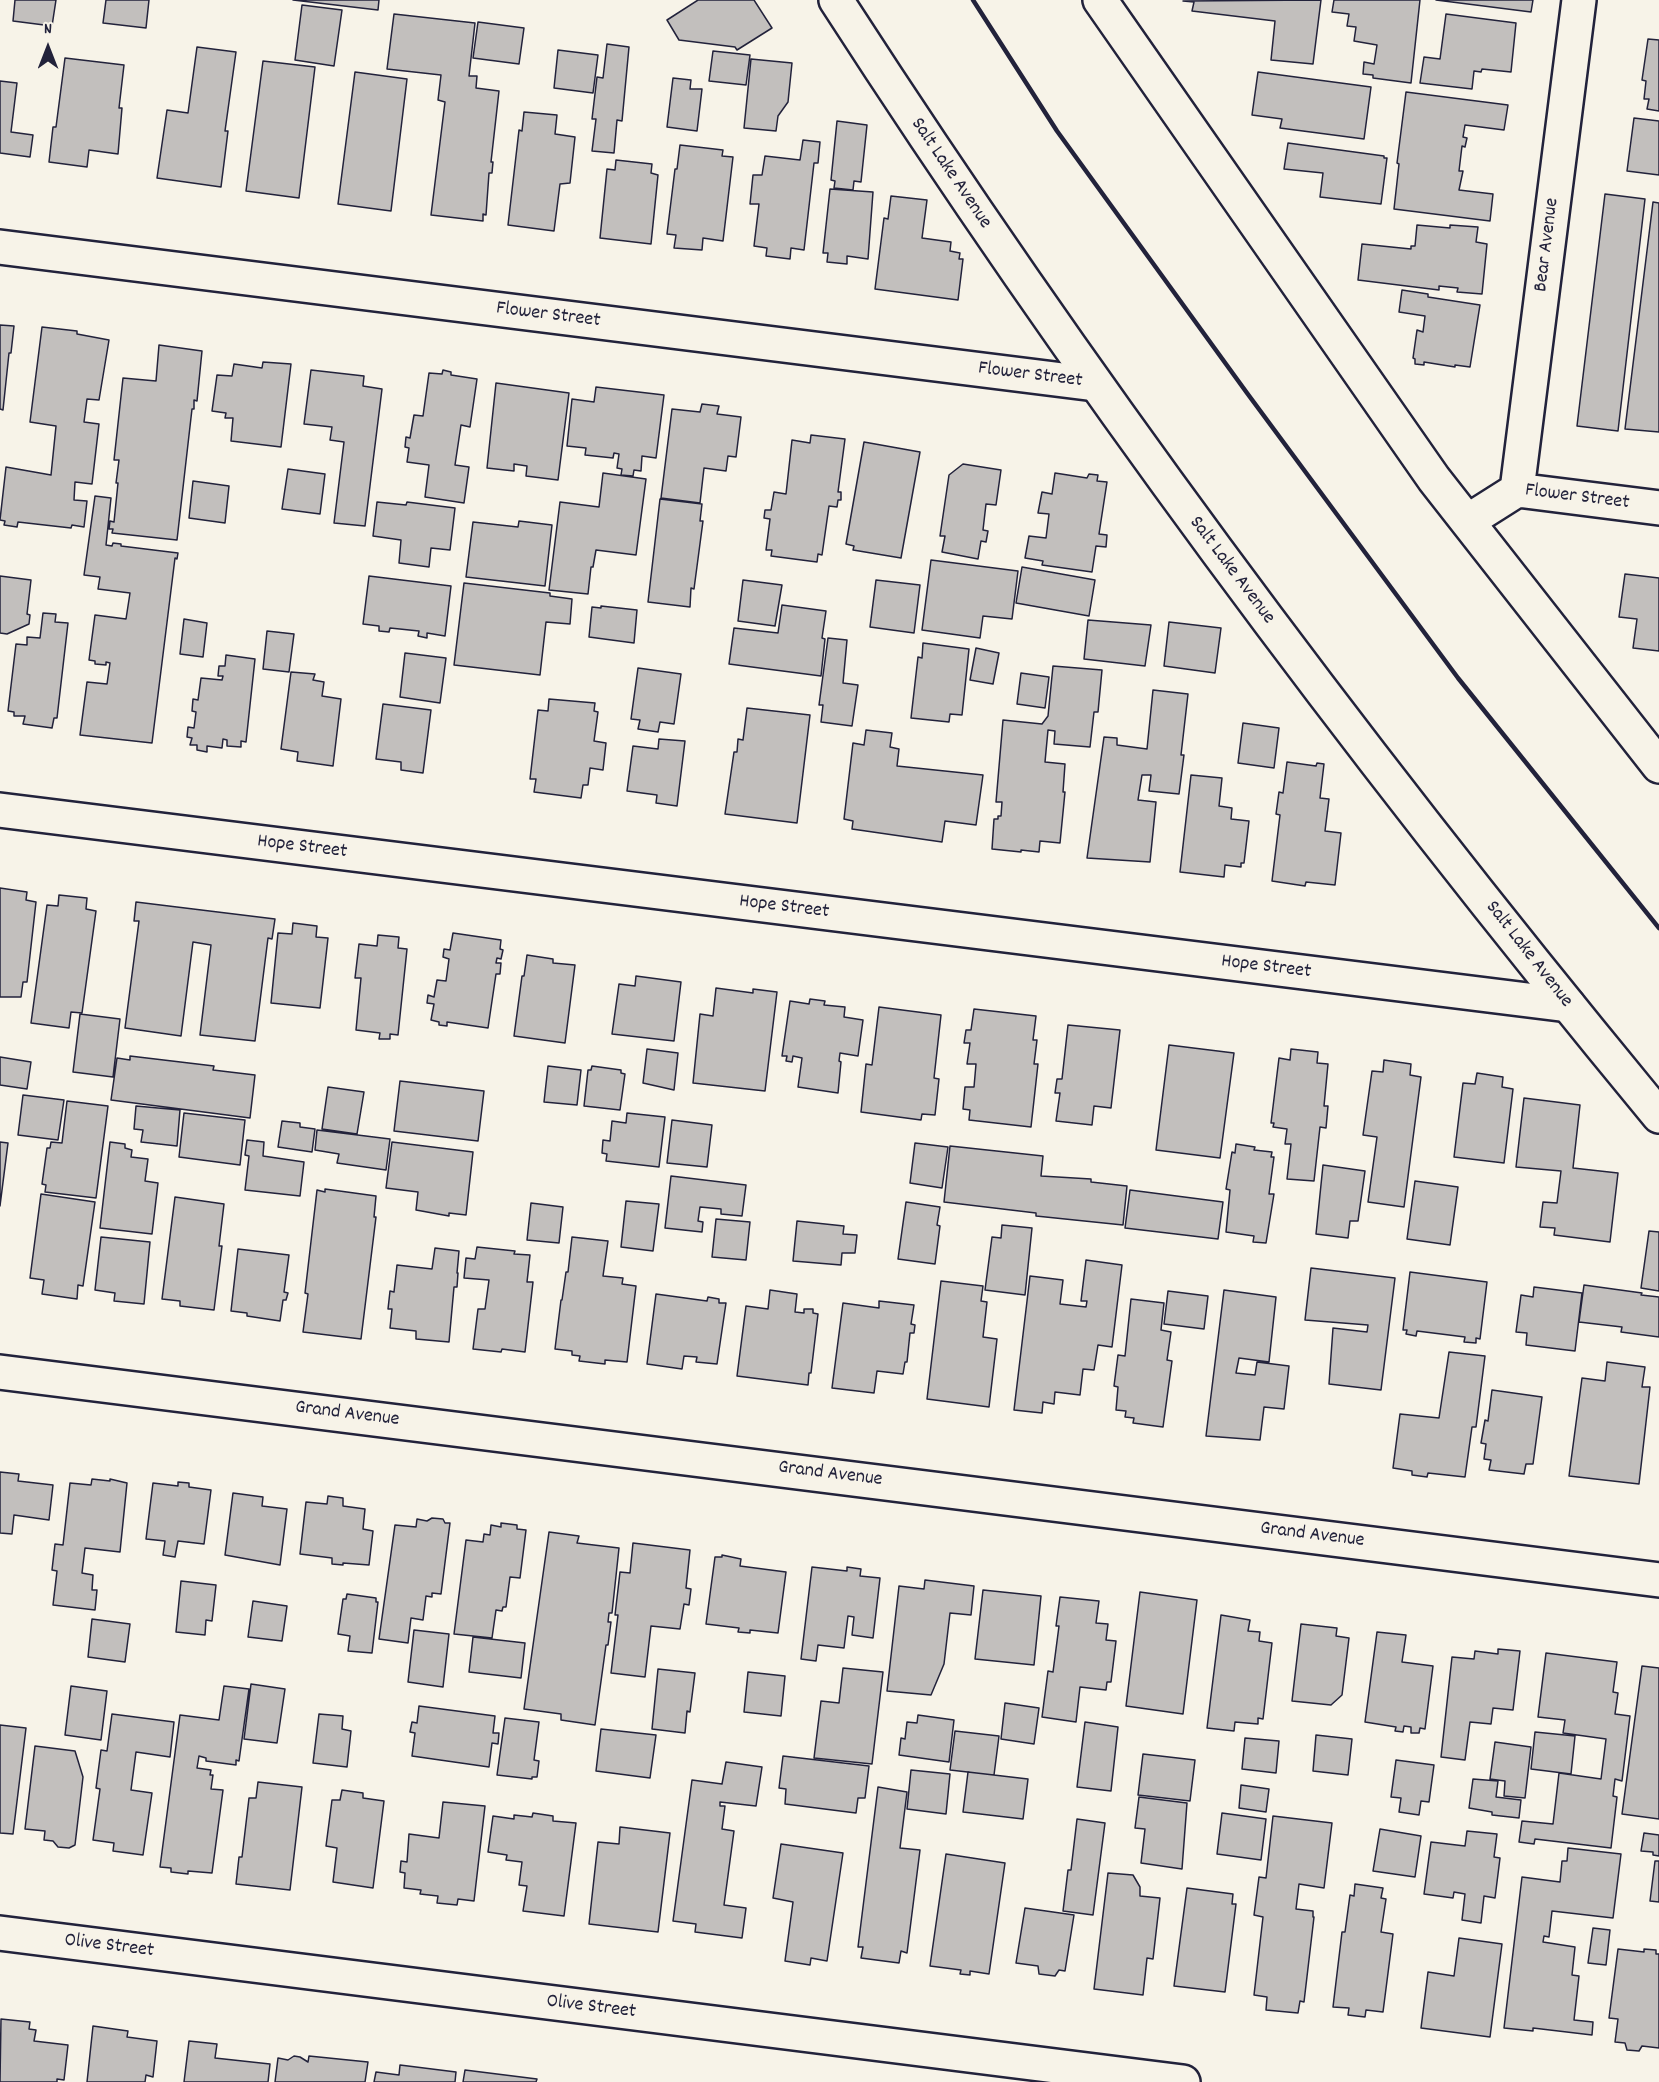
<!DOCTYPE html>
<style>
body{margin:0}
#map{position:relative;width:1659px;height:2082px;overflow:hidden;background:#f7f3e8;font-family:Dekko,sans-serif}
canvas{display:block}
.north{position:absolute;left:18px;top:18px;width:60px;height:60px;-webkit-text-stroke:4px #f7f3e8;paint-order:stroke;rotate:0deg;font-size:16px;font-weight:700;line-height:24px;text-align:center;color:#22223b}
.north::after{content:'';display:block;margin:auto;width:21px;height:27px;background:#22223b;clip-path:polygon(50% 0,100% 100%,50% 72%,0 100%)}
</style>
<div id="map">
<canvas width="1659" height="2082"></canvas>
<div class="north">N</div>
</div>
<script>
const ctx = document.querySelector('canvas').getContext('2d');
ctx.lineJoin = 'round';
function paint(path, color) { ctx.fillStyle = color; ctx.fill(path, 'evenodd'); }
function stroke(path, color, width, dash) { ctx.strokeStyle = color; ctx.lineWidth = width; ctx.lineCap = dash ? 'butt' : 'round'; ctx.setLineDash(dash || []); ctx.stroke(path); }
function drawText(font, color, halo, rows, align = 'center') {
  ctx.font = font + ' Dekko,sans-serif'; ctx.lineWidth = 4.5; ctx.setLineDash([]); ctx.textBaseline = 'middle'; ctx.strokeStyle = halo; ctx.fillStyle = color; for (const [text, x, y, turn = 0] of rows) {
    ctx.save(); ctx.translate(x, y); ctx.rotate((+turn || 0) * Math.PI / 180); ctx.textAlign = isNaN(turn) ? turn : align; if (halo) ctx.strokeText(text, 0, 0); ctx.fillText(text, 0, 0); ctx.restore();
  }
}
const building = new Path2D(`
 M 15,0 L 56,0 L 52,26 L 13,21 Z
 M 106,0 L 149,0 L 146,28 L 103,23 Z
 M 293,0 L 379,0 L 378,10 Z
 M 698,0 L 754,0 L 772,28 L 737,50 L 735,47 L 679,40 L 667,20 Z
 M 1321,0 L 1313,64 L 1271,60 L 1275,21 L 1192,11 L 1194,2 L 1183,1 Z
 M 1334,0 L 1420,0 L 1411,83 L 1373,78 L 1373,75 L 1363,74 L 1364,62 L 1374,64 L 1377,45 L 1354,41 L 1356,27 L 1347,26 L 1349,14 L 1332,12 Z
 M 1436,0 L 1533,0 L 1531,12 Z
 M 302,5 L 342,10 L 334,66 L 295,60 Z
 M 394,14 L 475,23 L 469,76 L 477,76 L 476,88 L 499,91 L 491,162 L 493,162 L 492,173 L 489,173 L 486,215 L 483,214 L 483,221 L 431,215 L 445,102 L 438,100 L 441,75 L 387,69 Z
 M 1446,14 L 1516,23 L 1511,72 L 1482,69 L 1481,72 L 1474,71 L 1472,89 L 1420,83 L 1424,57 L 1440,59 Z
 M 478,22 L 524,28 L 519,64 L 473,58 Z
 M 1648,39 L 1659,40 L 1659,111 L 1647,109 L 1649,99 L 1644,99 L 1646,81 L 1642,80 Z
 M 607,44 L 629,47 L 622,121 L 617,120 L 614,153 L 592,151 L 596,119 L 592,119 L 597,77 L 603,78 Z
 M 197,47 L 236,52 L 225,131 L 228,131 L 221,187 L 157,178 L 167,110 L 188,113 Z
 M 558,50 L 598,55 L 593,93 L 554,88 Z
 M 713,51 L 750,55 L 746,85 L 709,81 Z
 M 65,58 L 124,65 L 119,108 L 122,108 L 118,154 L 89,150 L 87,167 L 49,162 L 53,127 L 56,127 Z
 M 751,59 L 792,63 L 788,102 L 778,116 L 776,131 L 744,128 Z
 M 263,61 L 315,67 L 299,198 L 246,191 Z
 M 355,72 L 407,79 L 391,211 L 338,204 Z
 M 1258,72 L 1371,87 L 1364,139 L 1280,128 L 1282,119 L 1252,115 Z
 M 673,78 L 691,80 L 690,89 L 702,89 L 697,131 L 667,127 Z
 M 0,81 L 17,83 L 11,132 L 33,135 L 30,157 L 0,153 Z
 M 1406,92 L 1508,105 L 1504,130 L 1465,125 L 1463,137 L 1467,138 L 1465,147 L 1462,146 L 1459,171 L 1463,171 L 1459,190 L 1493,194 L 1490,221 L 1394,209 L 1399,164 L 1397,163 Z
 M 524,112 L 557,115 L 555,134 L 575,137 L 570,183 L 560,184 L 554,231 L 508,225 L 519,130 L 522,131 Z
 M 1634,118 L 1659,121 L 1659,175 L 1627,171 Z
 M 837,121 L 867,125 L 861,182 L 854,181 L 853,190 L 834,188 L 835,181 L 831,180 Z
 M 803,140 L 820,142 L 818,163 L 814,163 L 804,250 L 791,248 L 790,259 L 766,256 L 767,248 L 754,246 L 759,204 L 750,204 L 753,175 L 762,175 L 765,156 L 800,160 Z
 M 1288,143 L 1384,156 L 1384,158 L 1387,158 L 1381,204 L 1320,197 L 1323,173 L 1284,169 Z
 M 680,145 L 723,150 L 722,156 L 733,157 L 723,241 L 703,238 L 702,250 L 674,248 L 676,235 L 667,234 L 675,169 L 677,169 Z
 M 616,160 L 652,164 L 651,173 L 658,175 L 651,244 L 600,238 L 607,169 L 615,170 Z
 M 830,189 L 873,192 L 868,259 L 847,256 L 847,264 L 827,262 L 828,253 L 823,253 Z
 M 1605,194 L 1645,199 L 1618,431 L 1577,426 Z
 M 891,196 L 927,200 L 922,238 L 951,242 L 950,251 L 960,253 L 959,259 L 963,259 L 958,300 L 875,289 L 884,218 L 888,219 Z
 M 1653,202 L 1659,203 L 1659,432 L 1625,429 Z
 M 1417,225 L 1450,228 L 1450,225 L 1478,227 L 1476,242 L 1487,244 L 1482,294 L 1457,292 L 1458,288 L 1439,286 L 1439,290 L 1358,280 L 1362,244 L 1411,249 L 1411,246 L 1415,246 Z
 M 1402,290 L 1428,294 L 1428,297 L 1480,305 L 1470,367 L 1455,365 L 1455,367 L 1424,362 L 1424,365 L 1415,364 L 1415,359 L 1413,358 L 1417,330 L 1423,332 L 1425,316 L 1399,312 Z
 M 0,325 L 14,326 L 11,353 L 9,353 L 3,410 L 0,409 Z
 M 42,327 L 77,331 L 77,334 L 109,340 L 99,400 L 87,399 L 84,422 L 99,424 L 92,484 L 75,482 L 74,500 L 87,501 L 84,527 L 72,525 L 71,528 L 18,522 L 17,527 L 4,525 L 5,521 L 0,520 L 6,467 L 51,475 L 56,426 L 30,422 Z
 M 159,345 L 202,351 L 197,401 L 194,400 L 194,409 L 192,409 L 177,540 L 112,533 L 113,529 L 109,529 L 110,521 L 114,522 L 118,483 L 116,483 L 119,460 L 114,460 L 123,378 L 156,381 Z
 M 263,362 L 291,364 L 281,447 L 231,441 L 233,418 L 225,418 L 226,413 L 212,411 L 217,375 L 232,376 L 234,364 L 262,368 Z
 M 311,370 L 364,376 L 363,386 L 382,389 L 365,526 L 334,523 L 344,442 L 330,440 L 332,427 L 304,424 Z
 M 443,370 L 451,372 L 451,375 L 477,379 L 470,427 L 461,425 L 455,465 L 469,467 L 464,503 L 425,497 L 429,465 L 407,462 L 409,448 L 405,447 L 406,437 L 410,438 L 414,415 L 423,416 L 429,373 L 442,374 Z
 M 496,383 L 569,393 L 558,480 L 526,476 L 527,466 L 514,464 L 514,471 L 487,468 Z
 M 596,387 L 664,395 L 656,458 L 642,456 L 641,471 L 634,470 L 633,476 L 621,475 L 622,469 L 617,468 L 619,454 L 614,453 L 613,458 L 585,455 L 586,448 L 567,446 L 572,399 L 594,402 Z
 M 702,404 L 719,406 L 717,414 L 741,417 L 736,457 L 728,456 L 726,471 L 704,468 L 700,503 L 661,498 L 672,409 L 700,412 Z
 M 811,435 L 845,439 L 838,492 L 841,492 L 841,500 L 838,500 L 837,507 L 829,506 L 822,555 L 818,554 L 817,562 L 771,556 L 772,550 L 766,550 L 770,519 L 764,518 L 765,510 L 771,510 L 774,492 L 786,494 L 792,440 L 810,443 Z
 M 864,442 L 920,452 L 901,558 L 853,550 L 854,546 L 846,544 Z
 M 963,464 L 1001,470 L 996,505 L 986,504 L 983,530 L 988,531 L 986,542 L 981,541 L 978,559 L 942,552 L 945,536 L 940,536 L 949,475 Z
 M 288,469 L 325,474 L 320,514 L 282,509 Z
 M 603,473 L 646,479 L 636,555 L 596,550 L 593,567 L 591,567 L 588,594 L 549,590 L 560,502 L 599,507 Z
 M 1055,473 L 1087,478 L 1089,474 L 1098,475 L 1097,481 L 1107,482 L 1099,534 L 1107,535 L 1106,547 L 1096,546 L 1092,572 L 1042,565 L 1043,561 L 1025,558 L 1029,536 L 1046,538 L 1049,514 L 1038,513 L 1042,492 L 1052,494 Z
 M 193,481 L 229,486 L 225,523 L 189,518 Z
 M 95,496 L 111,498 L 106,545 L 112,546 L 113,543 L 121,544 L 121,546 L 178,553 L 177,559 L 175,558 L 152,743 L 80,735 L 87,682 L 107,684 L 110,663 L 106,662 L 106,665 L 95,664 L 95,661 L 89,660 L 95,615 L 126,619 L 130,593 L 98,589 L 100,577 L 84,575 Z
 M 660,499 L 702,504 L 700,521 L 703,521 L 694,589 L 691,588 L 690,607 L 648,602 Z
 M 377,502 L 406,505 L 407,502 L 455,508 L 450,550 L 431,548 L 429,567 L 399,563 L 401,540 L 373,536 Z
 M 519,521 L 552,525 L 545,586 L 466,577 L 473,522 L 518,527 Z
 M 931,560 L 1018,571 L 1012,619 L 983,616 L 980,638 L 922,630 Z
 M 1022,567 L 1095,580 L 1089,616 L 1016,603 Z
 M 1625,574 L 1659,578 L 1659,651 L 1633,648 L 1637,619 L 1619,617 Z
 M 0,576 L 31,580 L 27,614 L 30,615 L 29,624 L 7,634 L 0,633 Z
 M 369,576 L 451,586 L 445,636 L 427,633 L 427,638 L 418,636 L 419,631 L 390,628 L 389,632 L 379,631 L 379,626 L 363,624 Z
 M 743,580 L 782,585 L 775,626 L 738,621 Z
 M 876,580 L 920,585 L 914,633 L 870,627 Z
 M 464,583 L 550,593 L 550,596 L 572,599 L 570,624 L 546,622 L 540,675 L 454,665 Z
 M 782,605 L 826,611 L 822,638 L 825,639 L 821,676 L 729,664 L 734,628 L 778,633 Z
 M 601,606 L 637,610 L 634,643 L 589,637 L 592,607 L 601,608 Z
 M 43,613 L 56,614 L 55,622 L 68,623 L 57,718 L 54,718 L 52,728 L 23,724 L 25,716 L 14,716 L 14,712 L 8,711 L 16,644 L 27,645 L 27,637 L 40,638 Z
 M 184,619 L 207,623 L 203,657 L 180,654 Z
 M 1088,620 L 1151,625 L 1145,666 L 1084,659 Z
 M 1169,622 L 1221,628 L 1215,673 L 1164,666 Z
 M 267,631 L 294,634 L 289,672 L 263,669 Z
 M 828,638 L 847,640 L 843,683 L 858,685 L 852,726 L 821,722 L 823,705 L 819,705 Z
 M 923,643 L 969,649 L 962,715 L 950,714 L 949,722 L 911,718 L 918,657 L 922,658 Z
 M 976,648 L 999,653 L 993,684 L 970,680 Z
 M 405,653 L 446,658 L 440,703 L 400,697 Z
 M 226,655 L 255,659 L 246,742 L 241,741 L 241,747 L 227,746 L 227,740 L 223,739 L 222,748 L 207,746 L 207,752 L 197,750 L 197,745 L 190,745 L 192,738 L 187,737 L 188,727 L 194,728 L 196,712 L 192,711 L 193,699 L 198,700 L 201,678 L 222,680 L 223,676 L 218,676 L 219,666 L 225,666 Z
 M 1053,666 L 1102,670 L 1098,712 L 1094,712 L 1090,747 L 1054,744 L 1055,731 L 1048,730 L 1045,762 L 1065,764 L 1063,792 L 1065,792 L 1060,843 L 1040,841 L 1039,852 L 1021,850 L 1021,852 L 992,849 L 994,819 L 998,819 L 998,816 L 1001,816 L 1002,802 L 996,802 L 1003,720 L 1042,724 L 1048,716 Z
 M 638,668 L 681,674 L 674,724 L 660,722 L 658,732 L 638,729 L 640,720 L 631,719 Z
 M 291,672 L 315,674 L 313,680 L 324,682 L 322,696 L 341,699 L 333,766 L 297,761 L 298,752 L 281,749 Z
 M 1021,673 L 1049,677 L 1045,708 L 1017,704 Z
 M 1153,690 L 1188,694 L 1181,755 L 1184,755 L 1179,794 L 1149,791 L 1151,775 L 1142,775 L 1138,800 L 1156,802 L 1150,862 L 1087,858 L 1104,737 L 1117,738 L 1117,745 L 1147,749 Z
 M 549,699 L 595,703 L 594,711 L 598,712 L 594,741 L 606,743 L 603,770 L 590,768 L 588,785 L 583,785 L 581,798 L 534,792 L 536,779 L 530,779 L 538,710 L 548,711 Z
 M 383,704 L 431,710 L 423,773 L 401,770 L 401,762 L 376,759 Z
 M 747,708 L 810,715 L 797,823 L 725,814 L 734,752 L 737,752 L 738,739 L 743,740 Z
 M 1243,723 L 1279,728 L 1274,768 L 1238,763 Z
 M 866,730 L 892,733 L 890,747 L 899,749 L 897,766 L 983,775 L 976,825 L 945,821 L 942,842 L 852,829 L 853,821 L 844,819 L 853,743 L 864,745 Z
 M 659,739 L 685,741 L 677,806 L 656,803 L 657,795 L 627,791 L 633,746 L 658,749 Z
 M 1287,762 L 1316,766 L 1317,763 L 1324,764 L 1320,798 L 1329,799 L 1325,831 L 1341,833 L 1335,885 L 1306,882 L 1305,886 L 1272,881 L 1280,815 L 1276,814 L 1279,792 L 1283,793 Z
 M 1191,775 L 1222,778 L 1219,806 L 1232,808 L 1231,819 L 1249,821 L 1244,863 L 1241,863 L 1241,867 L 1225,865 L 1224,877 L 1180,872 Z
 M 0,888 L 27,892 L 26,900 L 36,902 L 27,982 L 23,982 L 21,997 L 0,997 Z
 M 59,895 L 87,898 L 86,909 L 96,911 L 82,1013 L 71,1012 L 69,1028 L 31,1023 L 47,905 L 58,906 Z
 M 136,902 L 275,919 L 272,939 L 268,938 L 255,1041 L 200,1035 L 211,945 L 193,942 L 181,1036 L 125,1028 L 139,921 L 134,921 Z
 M 293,923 L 317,926 L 316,937 L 328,938 L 320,1008 L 271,1003 L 278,933 L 292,934 Z
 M 453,933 L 501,940 L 500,949 L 503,950 L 501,959 L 497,958 L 496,963 L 501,963 L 500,974 L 496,974 L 488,1028 L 447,1022 L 447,1026 L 439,1025 L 439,1022 L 431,1020 L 434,1004 L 427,1003 L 428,995 L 434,997 L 437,980 L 446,981 L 449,959 L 443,957 L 444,949 L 450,950 Z
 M 378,935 L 399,937 L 398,948 L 407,949 L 398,1035 L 390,1034 L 390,1039 L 379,1039 L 380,1033 L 356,1030 L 361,978 L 355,978 L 359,944 L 377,946 Z
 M 527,955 L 553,959 L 553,963 L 575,965 L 565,1043 L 514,1036 L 522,976 L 524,976 Z
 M 636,976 L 681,982 L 674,1041 L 612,1034 L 619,984 L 635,986 Z
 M 716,988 L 753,993 L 753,989 L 777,992 L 765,1091 L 693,1083 L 700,1014 L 713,1016 Z
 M 810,999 L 825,1001 L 824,1005 L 845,1007 L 844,1017 L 863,1020 L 858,1056 L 840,1053 L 839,1061 L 841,1062 L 838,1093 L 798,1087 L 802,1058 L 793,1056 L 792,1062 L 786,1061 L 787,1056 L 782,1056 L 790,1001 L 809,1004 Z
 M 879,1007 L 941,1015 L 934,1078 L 939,1079 L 935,1115 L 922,1114 L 921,1120 L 861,1112 L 866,1064 L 872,1065 Z
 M 974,1009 L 1036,1016 L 1033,1040 L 1037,1040 L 1034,1064 L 1038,1064 L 1031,1127 L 969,1120 L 970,1110 L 963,1109 L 965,1087 L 974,1087 L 976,1064 L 967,1064 L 970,1043 L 964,1043 L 966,1030 L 971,1030 Z
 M 80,1014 L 120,1019 L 113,1077 L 73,1072 Z
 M 1068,1025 L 1120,1030 L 1111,1108 L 1094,1106 L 1092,1125 L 1056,1121 L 1060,1093 L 1055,1093 L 1057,1079 L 1062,1079 Z
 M 1169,1045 L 1234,1053 L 1220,1158 L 1156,1150 Z
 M 647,1049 L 678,1053 L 674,1090 L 643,1083 Z
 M 1291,1049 L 1318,1052 L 1317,1063 L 1328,1064 L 1324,1106 L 1328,1106 L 1326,1128 L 1320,1127 L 1314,1181 L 1287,1179 L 1291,1144 L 1285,1144 L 1287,1129 L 1273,1127 L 1274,1123 L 1271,1123 L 1279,1058 L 1290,1060 Z
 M 130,1056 L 214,1066 L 213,1070 L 255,1075 L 250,1118 L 111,1100 L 117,1058 L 130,1060 Z
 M 0,1057 L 31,1062 L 27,1089 L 0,1085 Z
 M 1384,1060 L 1411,1064 L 1410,1075 L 1421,1077 L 1404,1207 L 1368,1202 L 1377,1137 L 1363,1135 L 1372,1071 L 1383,1072 Z
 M 548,1066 L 581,1070 L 577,1105 L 544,1102 Z
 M 592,1066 L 621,1070 L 621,1073 L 625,1074 L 620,1110 L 584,1106 L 588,1070 L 591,1070 Z
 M 1477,1073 L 1503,1077 L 1502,1087 L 1513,1089 L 1504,1163 L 1454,1157 L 1463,1083 L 1475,1084 Z
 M 400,1081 L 484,1091 L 478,1141 L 394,1131 Z
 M 328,1087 L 364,1092 L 357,1134 L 322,1129 Z
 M 23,1095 L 64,1100 L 58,1140 L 18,1135 Z
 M 1524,1098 L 1580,1105 L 1573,1168 L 1618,1173 L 1610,1242 L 1554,1235 L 1555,1228 L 1540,1227 L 1543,1202 L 1557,1203 L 1561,1171 L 1516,1167 Z
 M 67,1101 L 108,1106 L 96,1198 L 45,1192 L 46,1185 L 42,1184 L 47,1148 L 50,1148 L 51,1142 L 62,1143 Z
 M 136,1106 L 180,1110 L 177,1146 L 141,1142 L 143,1130 L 134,1129 Z
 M 184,1113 L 245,1120 L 240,1165 L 179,1157 Z
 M 627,1113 L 665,1117 L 659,1167 L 606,1161 L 607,1154 L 602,1153 L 603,1140 L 610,1141 L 612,1121 L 626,1123 Z
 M 672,1120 L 712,1125 L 707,1167 L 667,1163 Z
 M 282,1121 L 300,1123 L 300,1127 L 315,1129 L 312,1152 L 278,1147 Z
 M 317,1130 L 390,1139 L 386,1170 L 337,1163 L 339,1154 L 315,1150 Z
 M 247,1140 L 264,1142 L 263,1156 L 304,1162 L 300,1196 L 245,1190 L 249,1156 L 245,1155 Z
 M 0,1142 L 8,1143 L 0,1206 Z
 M 110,1142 L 125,1144 L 125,1148 L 132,1150 L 131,1157 L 148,1159 L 145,1181 L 158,1183 L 152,1234 L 100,1228 Z
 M 392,1142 L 473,1152 L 466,1215 L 449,1213 L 449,1216 L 416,1210 L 418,1192 L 386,1188 Z
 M 915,1143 L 948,1147 L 942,1188 L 910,1183 Z
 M 1236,1144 L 1255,1147 L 1254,1150 L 1272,1152 L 1271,1157 L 1274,1157 L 1269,1194 L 1274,1194 L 1266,1243 L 1253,1242 L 1254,1236 L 1226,1232 L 1230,1190 L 1226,1189 L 1232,1152 L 1235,1153 Z
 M 950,1146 L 1043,1156 L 1041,1176 L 1091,1179 L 1091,1182 L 1127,1186 L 1123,1225 L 1036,1216 L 1036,1213 L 944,1202 Z
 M 1323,1165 L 1365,1171 L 1358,1221 L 1350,1221 L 1348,1238 L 1316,1234 Z
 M 671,1176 L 746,1185 L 742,1216 L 721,1214 L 721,1209 L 700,1207 L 698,1221 L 703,1222 L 702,1232 L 665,1228 Z
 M 1415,1181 L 1458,1187 L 1450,1245 L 1407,1239 Z
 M 325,1189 L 376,1196 L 374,1217 L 376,1217 L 361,1339 L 303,1332 L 308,1294 L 305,1293 L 317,1190 L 325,1192 Z
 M 1130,1190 L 1223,1202 L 1218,1239 L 1125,1228 Z
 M 41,1194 L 95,1202 L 83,1286 L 78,1285 L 77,1299 L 42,1294 L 44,1280 L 30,1278 Z
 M 175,1197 L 224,1204 L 219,1246 L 222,1246 L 214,1310 L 180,1306 L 180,1301 L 162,1299 Z
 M 626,1201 L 659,1204 L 653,1251 L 621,1247 Z
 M 906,1202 L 940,1207 L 937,1225 L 940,1226 L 935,1264 L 898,1259 Z
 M 531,1203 L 563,1207 L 559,1243 L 527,1240 Z
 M 716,1219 L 750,1222 L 746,1260 L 712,1257 Z
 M 797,1221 L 844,1226 L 843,1234 L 857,1235 L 855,1253 L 842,1253 L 841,1265 L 793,1261 Z
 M 1002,1225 L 1032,1228 L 1025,1295 L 985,1290 L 992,1237 L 1001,1238 Z
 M 1649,1231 L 1659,1232 L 1659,1291 L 1641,1288 Z
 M 101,1237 L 150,1242 L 144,1304 L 114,1301 L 115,1293 L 95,1290 Z
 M 572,1237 L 608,1241 L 603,1276 L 623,1278 L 622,1284 L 636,1286 L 627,1362 L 605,1360 L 605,1364 L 579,1361 L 580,1356 L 572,1355 L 572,1351 L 555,1349 L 561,1300 L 562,1300 L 566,1272 L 568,1272 Z
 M 477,1247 L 515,1251 L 514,1254 L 530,1255 L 527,1282 L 533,1282 L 525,1352 L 502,1349 L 501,1352 L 473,1349 L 478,1309 L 485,1309 L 489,1280 L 464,1278 L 466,1258 L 475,1259 Z
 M 435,1248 L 459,1251 L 457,1273 L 458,1273 L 457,1287 L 454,1287 L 449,1342 L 416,1339 L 416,1331 L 390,1328 L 392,1309 L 388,1309 L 390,1291 L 394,1292 L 397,1265 L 432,1269 Z
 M 238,1249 L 289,1255 L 284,1292 L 288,1293 L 286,1300 L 283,1300 L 280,1321 L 247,1316 L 247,1313 L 231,1311 Z
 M 1086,1260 L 1122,1265 L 1112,1347 L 1098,1345 L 1094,1370 L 1083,1369 L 1080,1395 L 1055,1392 L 1054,1404 L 1043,1402 L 1042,1413 L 1014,1410 L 1030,1276 L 1063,1280 L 1060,1304 L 1086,1307 L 1087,1301 L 1081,1301 Z
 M 1311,1268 L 1395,1278 L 1381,1390 L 1329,1384 L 1333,1328 L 1367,1332 L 1368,1325 L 1305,1320 Z
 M 1410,1272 L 1487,1282 L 1480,1339 L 1476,1338 L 1476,1343 L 1464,1342 L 1465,1337 L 1417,1331 L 1416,1336 L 1406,1334 L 1407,1330 L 1403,1330 Z
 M 941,1281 L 983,1286 L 981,1301 L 987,1302 L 983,1337 L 997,1339 L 989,1407 L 927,1399 Z
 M 1584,1285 L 1642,1293 L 1641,1295 L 1659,1297 L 1659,1337 L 1621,1332 L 1622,1327 L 1579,1322 Z
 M 1534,1287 L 1582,1293 L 1575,1351 L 1526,1345 L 1527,1333 L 1516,1332 L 1521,1295 L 1533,1297 Z
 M 770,1290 L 797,1294 L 795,1312 L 804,1313 L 804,1309 L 813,1309 L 813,1313 L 818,1314 L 811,1373 L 809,1373 L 808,1385 L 737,1376 L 746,1306 L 768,1309 Z
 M 1224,1290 L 1276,1297 L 1269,1362 L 1239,1358 L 1236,1373 L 1255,1375 L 1257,1362 L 1289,1366 L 1284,1409 L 1264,1407 L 1260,1440 L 1206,1436 Z
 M 1168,1291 L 1208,1296 L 1204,1329 L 1164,1324 Z
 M 656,1294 L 707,1301 L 708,1297 L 719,1299 L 719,1303 L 726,1303 L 717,1364 L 696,1362 L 697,1357 L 684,1356 L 682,1369 L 647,1364 Z
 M 1131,1299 L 1164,1303 L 1161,1330 L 1171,1332 L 1167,1360 L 1172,1361 L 1163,1427 L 1133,1423 L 1134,1418 L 1125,1417 L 1126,1411 L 1116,1410 L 1118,1387 L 1114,1386 L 1118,1355 L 1125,1356 Z
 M 879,1301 L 914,1305 L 911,1324 L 915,1325 L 914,1333 L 910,1333 L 907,1362 L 905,1362 L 903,1374 L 877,1371 L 874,1393 L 832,1388 L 843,1303 L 879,1308 Z
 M 1449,1352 L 1485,1356 L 1476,1427 L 1472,1427 L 1465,1477 L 1428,1473 L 1427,1477 L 1412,1475 L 1412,1471 L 1393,1468 L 1400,1414 L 1439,1418 Z
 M 1607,1362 L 1645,1367 L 1642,1387 L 1650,1387 L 1639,1484 L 1569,1476 L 1582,1378 L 1605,1381 Z
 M 1492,1390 L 1542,1397 L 1533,1464 L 1526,1464 L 1524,1474 L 1489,1470 L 1491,1460 L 1484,1459 L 1486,1444 L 1481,1443 L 1485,1420 L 1488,1421 Z
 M 0,1472 L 19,1474 L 18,1481 L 53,1485 L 49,1520 L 14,1515 L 12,1534 L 0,1533 Z
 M 92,1479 L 110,1481 L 110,1479 L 127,1483 L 120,1552 L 85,1548 L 82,1573 L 93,1575 L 92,1590 L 97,1590 L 95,1610 L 53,1605 L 57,1571 L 52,1570 L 55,1544 L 63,1545 L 70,1483 L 91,1485 Z
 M 178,1482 L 189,1483 L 189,1487 L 211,1490 L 204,1544 L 178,1541 L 175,1557 L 163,1555 L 165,1541 L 146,1539 L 153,1483 L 178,1486 Z
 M 233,1493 L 263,1497 L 262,1506 L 287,1509 L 280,1565 L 225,1555 Z
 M 328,1496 L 343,1498 L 343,1506 L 365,1509 L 363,1529 L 373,1531 L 369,1565 L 343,1563 L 343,1565 L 332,1564 L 332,1558 L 300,1554 L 306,1502 L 327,1504 Z
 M 432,1518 L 443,1519 L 445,1523 L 450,1523 L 441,1594 L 432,1593 L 432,1597 L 426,1596 L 423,1620 L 411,1618 L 408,1643 L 379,1639 L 395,1525 L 416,1527 L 417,1519 L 427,1521 Z
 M 501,1523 L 517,1525 L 517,1529 L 526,1530 L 520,1578 L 510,1577 L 506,1607 L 503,1607 L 502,1611 L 496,1610 L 492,1638 L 454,1634 L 466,1540 L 483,1542 L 484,1534 L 490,1535 L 491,1525 L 501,1527 Z
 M 549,1532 L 579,1536 L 577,1543 L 619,1548 L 612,1613 L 609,1613 L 608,1622 L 611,1622 L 608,1645 L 606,1645 L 595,1725 L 561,1720 L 561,1714 L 524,1709 Z
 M 633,1543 L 690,1550 L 686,1588 L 691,1589 L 689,1605 L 684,1604 L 680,1629 L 651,1626 L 645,1677 L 611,1673 L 618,1615 L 615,1615 L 620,1572 L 630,1573 Z
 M 722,1555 L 741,1559 L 740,1566 L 786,1572 L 778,1633 L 750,1630 L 750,1633 L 738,1632 L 739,1628 L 706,1624 L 715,1557 L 722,1557 Z
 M 812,1567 L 847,1571 L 847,1567 L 861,1569 L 860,1576 L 880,1578 L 873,1638 L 852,1635 L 854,1617 L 848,1616 L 844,1648 L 818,1645 L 816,1661 L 801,1659 Z
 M 925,1580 L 974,1586 L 971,1615 L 950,1613 L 944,1664 L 931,1695 L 887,1691 L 899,1586 L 924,1589 Z
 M 181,1581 L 216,1585 L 212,1621 L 206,1620 L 205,1635 L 176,1632 Z
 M 983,1590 L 1041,1596 L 1034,1665 L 975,1659 Z
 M 1140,1592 L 1197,1600 L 1183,1714 L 1126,1706 Z
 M 347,1594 L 376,1598 L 376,1602 L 378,1602 L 372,1653 L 348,1651 L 350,1636 L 338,1634 L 343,1599 L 346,1599 Z
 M 1060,1597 L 1099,1601 L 1096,1623 L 1108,1624 L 1106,1640 L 1116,1641 L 1111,1682 L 1107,1682 L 1106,1690 L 1080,1687 L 1076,1722 L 1042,1717 L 1048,1671 L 1053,1672 L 1059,1626 L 1056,1626 Z
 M 253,1601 L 287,1606 L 282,1641 L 248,1637 Z
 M 1221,1615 L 1250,1620 L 1248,1631 L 1260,1632 L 1259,1641 L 1272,1643 L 1263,1719 L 1258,1718 L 1258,1724 L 1235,1722 L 1234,1731 L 1207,1728 Z
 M 92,1619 L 130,1624 L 125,1662 L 88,1657 Z
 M 1301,1624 L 1337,1628 L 1336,1636 L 1349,1638 L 1342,1695 L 1331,1705 L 1292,1701 Z
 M 414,1630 L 449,1634 L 443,1687 L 408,1682 Z
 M 1377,1632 L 1406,1635 L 1402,1662 L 1433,1666 L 1425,1729 L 1420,1728 L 1419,1733 L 1411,1733 L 1411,1727 L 1404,1726 L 1403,1732 L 1395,1731 L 1396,1727 L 1365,1722 Z
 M 473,1637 L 525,1643 L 521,1678 L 469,1672 Z
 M 1498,1649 L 1520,1651 L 1513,1710 L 1493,1708 L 1491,1724 L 1470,1722 L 1465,1760 L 1441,1757 L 1452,1657 L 1474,1659 L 1475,1651 L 1498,1654 Z
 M 1546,1653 L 1617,1662 L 1613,1692 L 1618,1693 L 1615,1714 L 1630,1716 L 1622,1781 L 1615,1779 L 1613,1796 L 1617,1797 L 1611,1848 L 1535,1839 L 1534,1844 L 1519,1842 L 1522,1821 L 1553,1824 L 1559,1773 L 1601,1779 L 1606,1739 L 1563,1733 L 1565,1720 L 1538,1717 Z
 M 1642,1666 L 1659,1668 L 1659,1819 L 1622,1814 Z
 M 843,1668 L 883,1672 L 872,1764 L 814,1758 L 821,1701 L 839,1703 Z
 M 658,1669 L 695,1673 L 690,1712 L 687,1711 L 685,1733 L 652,1729 Z
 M 748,1672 L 785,1676 L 781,1716 L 744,1712 Z
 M 251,1684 L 285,1689 L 277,1743 L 244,1739 Z
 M 71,1686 L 107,1691 L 101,1740 L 65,1735 Z
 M 224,1686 L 249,1689 L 239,1761 L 236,1760 L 236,1765 L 206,1761 L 206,1758 L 199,1756 L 197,1768 L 211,1770 L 210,1775 L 213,1775 L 211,1789 L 223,1790 L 212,1873 L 188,1871 L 188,1874 L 171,1872 L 171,1868 L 160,1867 L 180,1715 L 219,1720 Z
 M 1005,1703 L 1039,1708 L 1034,1744 L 1001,1739 Z
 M 419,1706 L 495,1716 L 493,1733 L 499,1733 L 498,1744 L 492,1743 L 489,1767 L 412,1756 L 415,1733 L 410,1732 L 412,1722 L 417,1723 Z
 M 112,1714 L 174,1722 L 170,1757 L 136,1752 L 131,1790 L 152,1793 L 143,1855 L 113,1851 L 114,1843 L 93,1840 L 100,1789 L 96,1788 L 101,1750 L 107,1751 Z
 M 319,1714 L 343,1716 L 342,1729 L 351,1731 L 347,1767 L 313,1763 Z
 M 918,1715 L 954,1720 L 949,1762 L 899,1755 L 901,1738 L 905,1739 L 907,1722 L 917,1723 Z
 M 505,1718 L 539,1722 L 534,1760 L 539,1761 L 537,1777 L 532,1777 L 532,1779 L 497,1775 Z
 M 1085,1722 L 1118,1727 L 1111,1791 L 1077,1787 Z
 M 0,1725 L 26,1728 L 13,1834 L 0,1833 Z
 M 601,1729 L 656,1735 L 650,1778 L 596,1771 Z
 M 955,1731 L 999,1736 L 994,1775 L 950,1770 Z
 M 1535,1732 L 1575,1736 L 1571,1774 L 1531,1769 Z
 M 1316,1735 L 1352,1739 L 1348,1775 L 1313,1771 Z
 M 1245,1738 L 1279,1741 L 1276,1773 L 1242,1769 Z
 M 1495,1742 L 1531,1747 L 1525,1798 L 1504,1796 L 1505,1781 L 1490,1779 Z
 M 35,1746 L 75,1751 L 83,1777 L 75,1845 L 69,1848 L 58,1847 L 53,1841 L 44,1840 L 45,1831 L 25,1829 Z
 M 1143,1754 L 1195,1760 L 1190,1801 L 1138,1795 Z
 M 783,1756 L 869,1766 L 865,1798 L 858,1798 L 856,1813 L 785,1804 L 786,1789 L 779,1788 Z
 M 1396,1760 L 1434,1765 L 1429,1802 L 1421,1801 L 1419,1815 L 1399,1812 L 1401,1798 L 1391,1797 Z
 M 726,1762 L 762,1767 L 756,1806 L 720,1802 L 720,1806 L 725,1806 L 722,1829 L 734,1831 L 724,1905 L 746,1908 L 742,1938 L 695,1932 L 696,1924 L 673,1921 L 692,1780 L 722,1784 Z
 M 911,1770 L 950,1774 L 946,1814 L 907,1809 Z
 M 968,1772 L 1028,1779 L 1023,1819 L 963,1812 Z
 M 1473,1779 L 1498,1781 L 1496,1797 L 1521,1800 L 1519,1818 L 1492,1815 L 1492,1812 L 1469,1808 Z
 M 258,1782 L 302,1787 L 290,1890 L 236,1884 L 239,1857 L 242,1857 L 249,1798 L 256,1798 Z
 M 1241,1785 L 1269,1789 L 1266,1812 L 1239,1808 Z
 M 878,1787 L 907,1792 L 900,1848 L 920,1850 L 907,1953 L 901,1951 L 899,1963 L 861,1958 L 863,1947 L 858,1947 Z
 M 342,1790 L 363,1793 L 363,1798 L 384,1801 L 373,1888 L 333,1882 L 337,1848 L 326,1846 L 332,1800 L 340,1800 Z
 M 1139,1797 L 1187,1803 L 1182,1869 L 1141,1863 L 1145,1829 L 1135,1828 Z
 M 443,1802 L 485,1806 L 474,1901 L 458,1899 L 457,1905 L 437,1903 L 438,1896 L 420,1894 L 421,1890 L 404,1888 L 405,1873 L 400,1872 L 401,1861 L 407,1862 L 409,1834 L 439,1838 Z
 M 533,1813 L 553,1816 L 553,1821 L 576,1823 L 564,1916 L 523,1911 L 527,1886 L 519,1885 L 522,1862 L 506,1860 L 507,1855 L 488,1852 L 493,1816 L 514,1819 L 514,1815 L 532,1817 Z
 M 1222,1813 L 1266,1819 L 1261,1860 L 1217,1854 Z
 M 1273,1816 L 1332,1823 L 1324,1888 L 1299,1884 L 1296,1909 L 1313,1911 L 1313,1917 L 1314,1917 L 1304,2002 L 1300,2001 L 1298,2013 L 1266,2010 L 1267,1997 L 1254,1995 L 1263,1917 L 1254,1915 L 1259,1877 L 1266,1878 Z
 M 1077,1819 L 1105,1823 L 1093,1915 L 1063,1911 L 1068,1870 L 1071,1870 Z
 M 620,1827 L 670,1833 L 658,1932 L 589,1924 L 598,1842 L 619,1844 Z
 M 1380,1829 L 1421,1836 L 1415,1877 L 1373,1871 Z
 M 1467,1831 L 1497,1834 L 1494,1857 L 1500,1858 L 1495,1898 L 1484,1896 L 1481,1923 L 1462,1920 L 1465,1894 L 1454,1892 L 1453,1898 L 1424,1894 L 1431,1842 L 1465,1846 Z
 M 1644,1833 L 1659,1835 L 1659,1856 L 1653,1855 L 1653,1852 L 1641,1851 Z
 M 781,1844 L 843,1853 L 827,1961 L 811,1958 L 810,1965 L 785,1961 L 793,1902 L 773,1898 Z
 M 1568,1848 L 1621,1854 L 1613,1918 L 1552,1911 L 1549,1937 L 1544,1936 L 1543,1942 L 1575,1947 L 1572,1975 L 1579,1976 L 1574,2020 L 1593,2022 L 1592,2035 L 1533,2028 L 1533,2031 L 1504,2028 L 1522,1877 L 1560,1882 L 1562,1861 L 1567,1861 Z
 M 946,1854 L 1005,1863 L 989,1974 L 970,1971 L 970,1975 L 960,1974 L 961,1970 L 930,1966 Z
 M 1655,1861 L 1659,1861 L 1659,1902 L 1650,1901 Z
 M 1108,1873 L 1133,1875 L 1140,1887 L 1140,1896 L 1160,1898 L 1153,1959 L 1147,1958 L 1143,1995 L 1094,1989 Z
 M 1355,1884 L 1383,1888 L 1381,1898 L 1386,1899 L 1381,1932 L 1393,1934 L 1383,2012 L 1366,2010 L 1365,2017 L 1348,2015 L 1349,2008 L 1333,2007 L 1342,1932 L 1345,1932 L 1350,1895 L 1354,1896 Z
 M 1187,1888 L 1233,1894 L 1232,1904 L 1236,1904 L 1225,1992 L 1174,1986 Z
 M 1025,1908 L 1074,1915 L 1065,1971 L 1059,1970 L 1055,1976 L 1039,1974 L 1038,1966 L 1016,1963 Z
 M 1593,1928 L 1610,1930 L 1606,1965 L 1588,1963 Z
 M 1459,1938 L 1502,1944 L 1490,2037 L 1421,2028 L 1428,1972 L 1454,1976 Z
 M 1618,1949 L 1644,1952 L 1644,1949 L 1656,1950 L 1656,1954 L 1659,1954 L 1659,2048 L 1642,2046 L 1639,2051 L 1627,2050 L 1625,2043 L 1615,2042 L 1618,2019 L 1609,2018 Z
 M 1,2019 L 30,2022 L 29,2029 L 36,2030 L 34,2041 L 68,2045 L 64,2080 L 57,2079 L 57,2082 L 0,2082 Z
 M 93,2026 L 128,2031 L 127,2037 L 157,2041 L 153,2077 L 146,2075 L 145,2082 L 87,2082 Z
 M 189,2041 L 217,2044 L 215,2058 L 270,2064 L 268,2082 L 184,2082 Z
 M 294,2056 L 300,2057 L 308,2062 L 309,2056 L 368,2062 L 365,2082 L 275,2082 L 278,2058 L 288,2060 Z
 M 400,2065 L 456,2072 L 455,2082 L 374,2082 L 376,2072 L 399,2075 Z
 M 465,2070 L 537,2079 L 536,2082 L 463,2082 Z`);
paint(building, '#c2bfbd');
stroke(building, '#22223b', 1.5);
const street = new Path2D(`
 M 0,247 L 1095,384
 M 1517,490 L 1579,0
 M 1468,521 L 1517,490 L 1659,508
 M 0,810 L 1568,1005
 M 0,1372 L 1659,1580
 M 0,1933 L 1183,2082`);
const secondary = new Path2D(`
 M 836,0 C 1087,389 1364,759 1659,1116
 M 1100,0 L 1434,479 L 1659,766`);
stroke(street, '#22223b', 38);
stroke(secondary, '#22223b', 38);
stroke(street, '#f7f3e8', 33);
stroke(secondary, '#f7f3e8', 33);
stroke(new Path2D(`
 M 973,0 L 1057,131 L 1247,393 L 1458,678 L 1659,928`), '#22223b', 4.5);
drawText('20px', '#22223b', '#f7f3e8', [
 ["Salt Lake Avenue",950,174,56],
 ["Bear Avenue",1548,245,-83],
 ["Flower Street",548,316,7],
 ["Flower Street",1030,376,7],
 ["Flower Street",1577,498,7],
 ["Salt Lake Avenue",1231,571,53],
 ["Hope Street",302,848,7],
 ["Hope Street",784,908,7],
 ["Salt Lake Avenue",1528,955,52],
 ["Hope Street",1266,968,7],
 ["Grand Avenue",347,1415,7],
 ["Grand Avenue",830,1475,7],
 ["Grand Avenue",1312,1536,7],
 ["Olive Street",109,1947,7],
 ["Olive Street",591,2008,7]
]);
</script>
